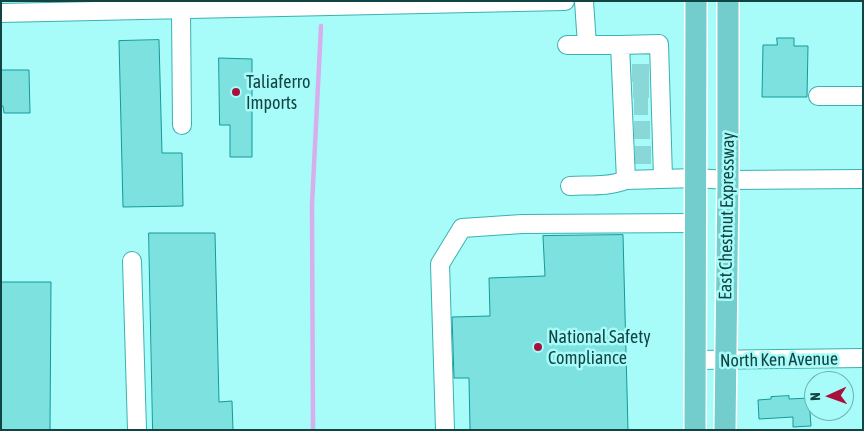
<!DOCTYPE html>
<style>
body{margin:0}
#map{position:relative;width:864px;height:431px;overflow:hidden;background:#a7fcfa;font-family:"Asap Condensed",sans-serif}
canvas{display:block}
.frame{position:absolute;inset:0;border:2px solid #134444;pointer-events:none}
.north{position:absolute;left:804px;top:371px;width:50px;height:50px;box-sizing:border-box;background:#a7fcfa;border:1px solid #6cb2b1;border-radius:50%;rotate:268deg;font-size:14px;font-weight:700;line-height:20px;text-align:center;color:#134444}
.north::after{content:'';display:block;margin:auto;width:18px;height:22px;background:#a9113c;clip-path:polygon(50% 0,100% 100%,50% 72%,0 100%)}
</style>
<div id="map">
<canvas width="864" height="431"></canvas>
<div class="frame"></div>
<div class="north">N</div>
</div>
<script>
const ctx = document.querySelector('canvas').getContext('2d');
ctx.lineJoin = 'round';
function stroke(path, color, width, dash) { ctx.strokeStyle = color; ctx.lineWidth = width; ctx.lineCap = dash ? 'butt' : 'round'; ctx.setLineDash(dash || []); ctx.stroke(path); }
function paint(path, color) { ctx.fillStyle = color; ctx.fill(path, 'evenodd'); }
function drawText(font, color, halo, rows, align = 'center') {
  ctx.font = font + ' "Asap Condensed",sans-serif'; ctx.lineWidth = 5; ctx.setLineDash([]); ctx.textBaseline = 'middle'; ctx.strokeStyle = halo; ctx.fillStyle = color; for (const [text, x, y, turn = 0] of rows) {
    ctx.save(); ctx.translate(x, y); ctx.rotate((+turn || 0) * Math.PI / 180); ctx.textAlign = isNaN(turn) ? turn : align; if (halo) ctx.strokeText(text, 0, 0); ctx.fillText(text, 0, 0); ctx.restore();
  }
}
stroke(new Path2D(`
 M 313,430 L 312,205 L 321,26`), '#d7afec', 4.5);
const building = new Path2D(`
 M 777,38 L 794,38 L 794,46 L 808,46 L 807,97 L 762,97 L 763,45 L 777,45 Z
 M 159,40 L 162,153 L 182,153 L 183,206 L 123,207 L 119,41 Z
 M 219,58 L 252,59 L 252,157 L 230,157 L 230,125 L 220,125 Z
 M 1,70 L 29,70 L 30,113 L 4,113 L 3,106 L 1,106 Z
 M 149,233 L 215,233 L 219,402 L 232,401 L 233,430 L 153,430 Z
 M 623,235 L 628,430 L 470,430 L 469,378 L 454,378 L 452,317 L 490,316 L 489,278 L 545,276 L 543,236 Z
 M 1,282 L 51,282 L 50,430 L 1,430 Z
 M 789,396 L 789,399 L 809,398 L 811,426 L 793,427 L 793,417 L 759,419 L 758,400 L 771,399 L 771,397 Z`);
paint(building, '#7de1df');
stroke(building, '#149998', 1);
stroke(new Path2D(`
 M 632,73 L 649,73
 M 633,89 L 649,89
 M 634,106 L 648,106
 M 634,130 L 650,130
 M 635,155 L 651,155`), '#89d7d6', 18, [18, 9]);
const minor = new Path2D(`
 M 584,1 L 587,45 L 620,45 L 626,180 L 695,178 L 728,180 L 863,179
 M 181,10 L 182,125
 M 1,13 L 565,1
 M 567,45 L 587,45
 M 620,45 L 659,44 L 663,178
 M 818,96 L 863,96
 M 570,186 C 588,185 609,187 626,180
 M 132,261 L 137,430
 M 696,360 L 863,358
 M 445,430 L 440,264 L 462,228 L 522,224 L 695,223`);
const major = new Path2D(`
 M 695,430 L 696,1
 M 725,430 L 728,180 L 728,1`);
stroke(minor, '#3bb1b0', 20);
stroke(major, '#fff', 24);
stroke(minor, '#fff', 18);
stroke(major, '#73cdcc', 21);
for (const [x, y, r, color] of [
 [236,92,5,"#a9113c"],
 [538,347,5,"#a9113c"]
]) { const dot = new Path2D(); dot.arc(x, y, r, 0, 2 * Math.PI); ctx.fillStyle = color; ctx.fill(dot); stroke(dot, '#a7fcfa', 2); }
drawText('18px', '#134444', '#a7fcfa', [
 ["Taliaferro",246,82],
 ["Imports",246,103],
 ["National Safety",548,337],
 ["Compliance",548,358]
], 'left');
drawText('18px', '#134444', '#a7fcfa', [
 ["East Chestnut Expressway",727,216,-89],
 ["North Ken Avenue",779,360,-1]
]);
</script>
